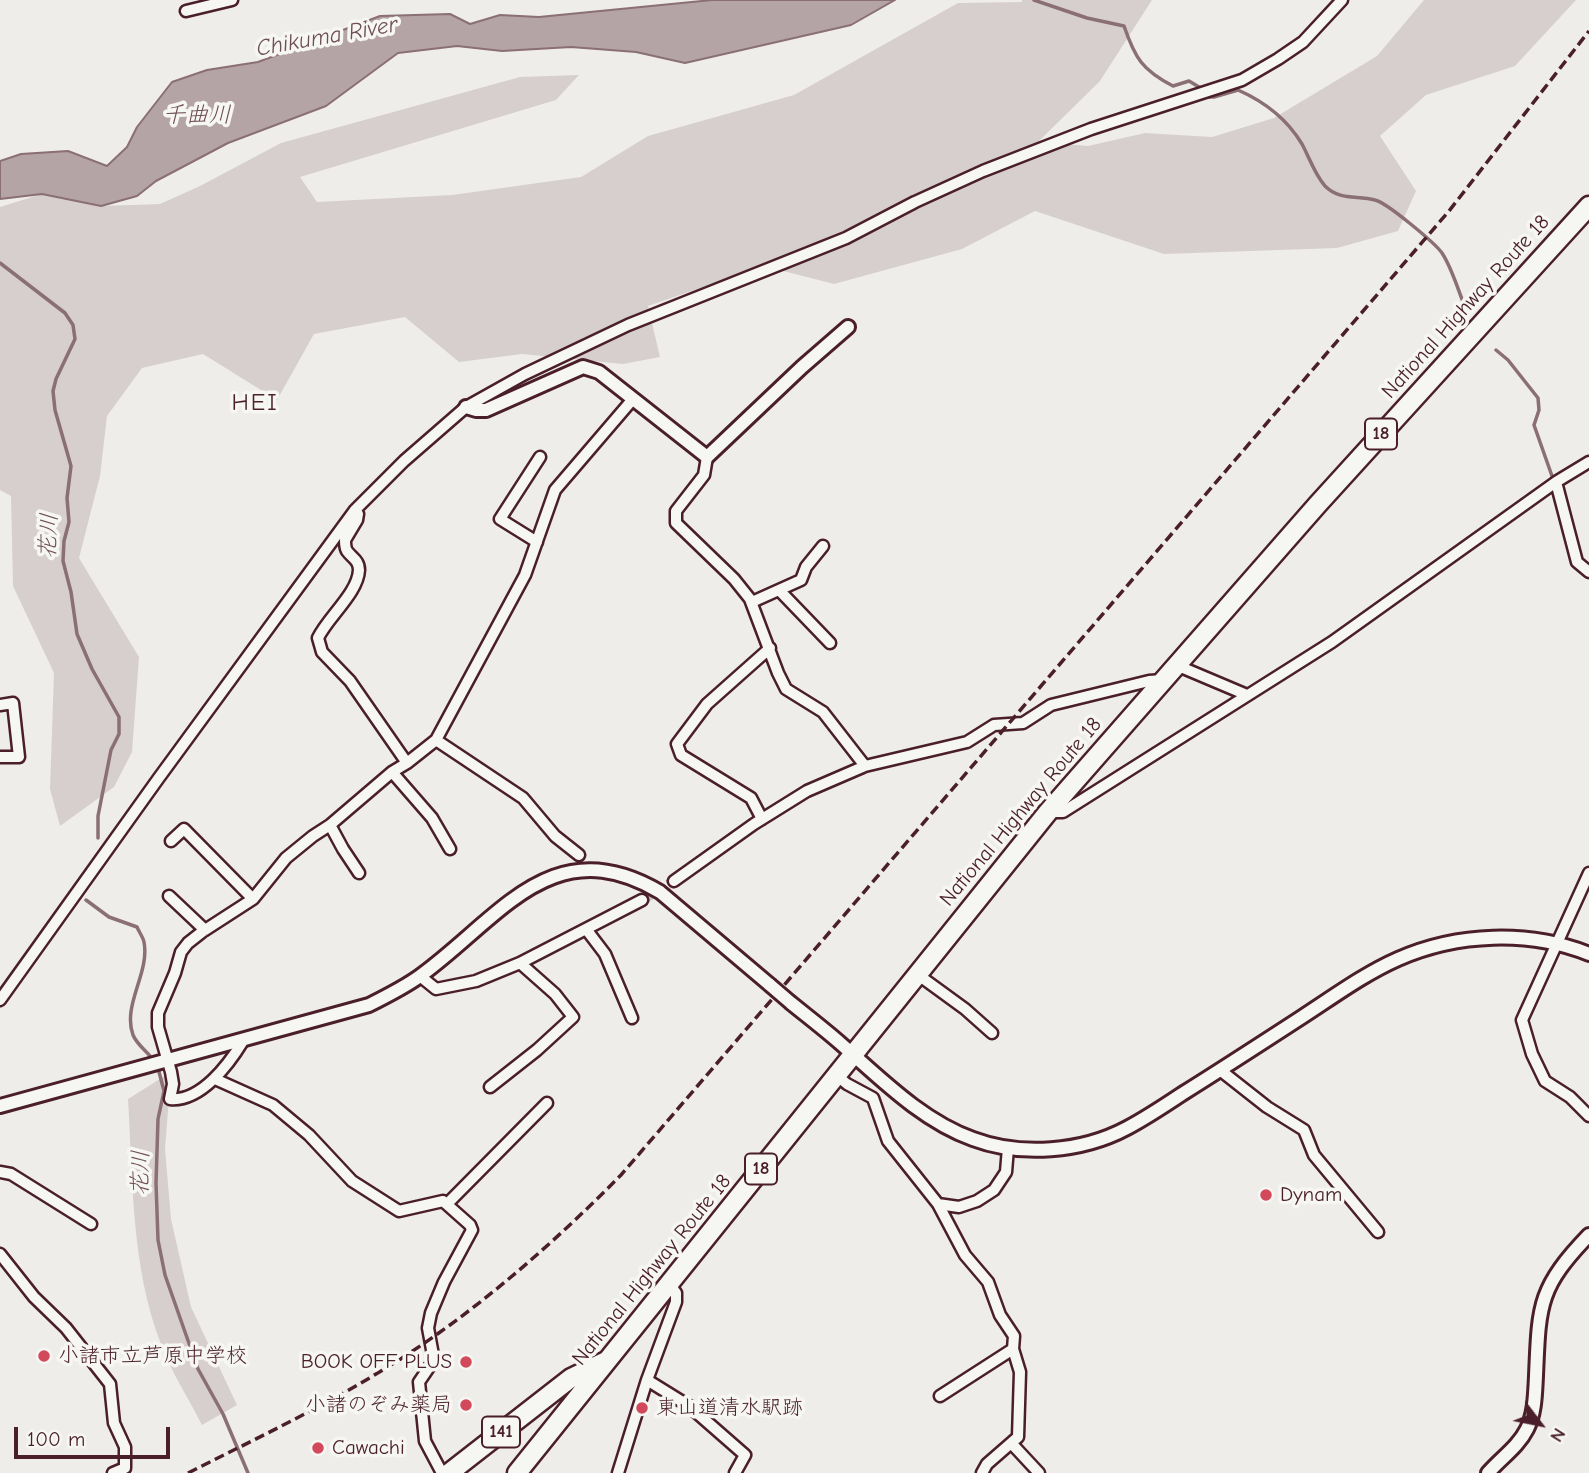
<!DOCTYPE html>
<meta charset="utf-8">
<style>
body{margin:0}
#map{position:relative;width:1589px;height:1473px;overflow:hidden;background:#efedea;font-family:"Comic Neue",sans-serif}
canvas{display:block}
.north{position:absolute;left:1505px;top:1389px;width:70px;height:70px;-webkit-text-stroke:5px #f6f6f2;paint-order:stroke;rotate:122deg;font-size:19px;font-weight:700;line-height:28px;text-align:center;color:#4a1f2b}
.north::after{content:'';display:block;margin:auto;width:24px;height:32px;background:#4a1f2b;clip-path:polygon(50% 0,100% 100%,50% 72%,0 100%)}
.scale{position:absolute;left:14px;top:1427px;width:156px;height:32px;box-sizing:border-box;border:4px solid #4a1f2b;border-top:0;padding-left:9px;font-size:21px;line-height:24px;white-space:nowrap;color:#4a1f2b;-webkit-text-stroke:5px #f6f6f2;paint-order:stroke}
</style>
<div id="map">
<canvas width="1589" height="1473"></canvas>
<div class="north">N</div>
<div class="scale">100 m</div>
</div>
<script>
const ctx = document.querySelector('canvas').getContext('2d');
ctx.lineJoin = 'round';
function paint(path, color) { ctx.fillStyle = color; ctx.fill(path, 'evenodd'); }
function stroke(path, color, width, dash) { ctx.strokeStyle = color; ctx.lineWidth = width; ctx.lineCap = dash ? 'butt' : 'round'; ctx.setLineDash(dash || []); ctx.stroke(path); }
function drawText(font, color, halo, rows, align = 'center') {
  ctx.font = font + ' "Comic Neue","Klee One",sans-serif'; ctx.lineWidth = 7; ctx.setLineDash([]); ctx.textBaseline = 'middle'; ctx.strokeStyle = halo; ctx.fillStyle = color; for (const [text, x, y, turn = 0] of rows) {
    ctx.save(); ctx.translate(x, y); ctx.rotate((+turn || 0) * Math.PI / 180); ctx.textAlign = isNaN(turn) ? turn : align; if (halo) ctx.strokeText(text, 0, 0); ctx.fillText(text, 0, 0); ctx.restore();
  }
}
paint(new Path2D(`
 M 1022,0 L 1152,0 L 1100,81 L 1038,142 L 1088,146 L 1145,133 L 1212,137 L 1274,118 L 1377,56 L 1424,0 L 1576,0 L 1515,66 L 1426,95 L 1380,136 L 1416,191 L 1398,231 L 1337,248 L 1164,254 L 1035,211 L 962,249 L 834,284 L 764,266 L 648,306 L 660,357 L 623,364 L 522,354 L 459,362 L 405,317 L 314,334 L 277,400 L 203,354 L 142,368 L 107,416 L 100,476 L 79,558 L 139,657 L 132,752 L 114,787 L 60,826 L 50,789 L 54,673 L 13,586 L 11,496 L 0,490 L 0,207 L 42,194 L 101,206 L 160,204 L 200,186 L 281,143 L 520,77 L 579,75 L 556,100 L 300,177 L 317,202 L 452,195 L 581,177 L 648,136 L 794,95 L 958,3 L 1022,2 Z
 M 171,1072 L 165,1149 L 171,1219 L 191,1307 L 237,1405 L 202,1425 C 189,1399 171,1372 161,1344 C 131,1267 133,1180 128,1099 Z`), '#d7cfce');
const water = new Path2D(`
 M 712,0 L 895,0 L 851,25 L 685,63 L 636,52 L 571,47 L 502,51 L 457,46 L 398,53 L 326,106 L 228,143 L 156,181 L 137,196 L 101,206 L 42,194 L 0,199 L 0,161 L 21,154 L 68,151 L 107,166 L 127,147 L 137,127 L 172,82 L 207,70 L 258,62 L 380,16 L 450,14 L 470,24 L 500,15 L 539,17 Z`);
paint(water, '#b4a4a5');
stroke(water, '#8a6f74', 2);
stroke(new Path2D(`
 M 1034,0 L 1087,18 L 1124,26 C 1135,58 1142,70 1173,86 L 1189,81 L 1199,87 L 1203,97 L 1214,97 L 1238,90 C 1263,101 1287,119 1302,144 C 1309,157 1315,175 1325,186 C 1340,201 1357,195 1375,200 C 1386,202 1435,243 1442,253 C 1452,268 1458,290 1465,307
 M 0,263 L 65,313 L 73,325 L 75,339 L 56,379 L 53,391 L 55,410 L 71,466 L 67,498 L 69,522 L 64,541 L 63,561 L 71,592 L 77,634 L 92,669 L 119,717 L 119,734 L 111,750 L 98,816 L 98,838
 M 1496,350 L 1508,360 L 1538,398 L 1539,410 L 1534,425 L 1552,476
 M 86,900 L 109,917 L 137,927 C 139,932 143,937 144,942 C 150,973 122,1005 133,1035 C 137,1045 148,1052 154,1061
 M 158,1068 L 164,1091 L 158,1119 L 156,1183 L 158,1240 L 165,1275 L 198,1369 L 223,1414 L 248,1473`), '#8a6f74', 3.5);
stroke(new Path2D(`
 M 642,900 L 674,881`), '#cec4c4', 10, [10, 5]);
const street = new Path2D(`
 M 186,11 L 232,0
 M 707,457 L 704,475 L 676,511 L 676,523 L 734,579 L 750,599 L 778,673 L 786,689 L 823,712 L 865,766
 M 1556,482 L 1577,562 L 1589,572
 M 355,510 L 358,514 L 357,520 L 345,540 C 345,544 345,548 347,551 C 352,558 359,560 359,570 C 358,593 328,617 318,638 L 322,652 L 350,681 L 407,763
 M 537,542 L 500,519 L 540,457
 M 779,590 L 830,643
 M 752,602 L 801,580 L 806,567 L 823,546
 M 1176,665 L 1247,695
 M 0,705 L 13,703 L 19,757 L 0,757
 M 436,740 L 523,798 L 555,836 L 579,855
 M 392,772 L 432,818 L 450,849
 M 1048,812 L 1063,812 L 1332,642 L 1556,482 L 1589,462
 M 762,819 L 751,798 L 681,755 L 677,744 L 707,704 L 770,648
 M 330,825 L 343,849 L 359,873
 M 171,841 L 184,829 L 253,899
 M 1589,873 L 1522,1020 L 1532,1054 L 1545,1081 L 1570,1097 L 1589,1116
 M 674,881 L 754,824 L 807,791 L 865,766 L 967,742 L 994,725 L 1023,723 L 1051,705 L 1149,681 L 1164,680
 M 169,896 L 205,930
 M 586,929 L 605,954 L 632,1018
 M 917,974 L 965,1009 L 992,1033
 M 420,976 L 436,989 L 476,981 L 520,963 L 642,900
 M 0,1000 L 158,779 L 355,510 L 404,461 L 466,407 L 525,374 L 628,325 L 846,238 L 915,202 L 983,171 L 1091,129 L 1242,80 L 1278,59 L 1303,42 L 1342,0
 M 243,1041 C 229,1064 201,1102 170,1099 L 173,1084 L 171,1072 L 158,1027 L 158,1013 L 175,973 L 181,952 L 188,943 L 202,932 L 253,899 L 286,858 L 313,836 L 330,825 L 392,772 L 407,763 L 436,740 L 525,575 L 555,490 L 633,399
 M 1220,1070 L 1267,1107 L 1304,1130 L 1314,1155 L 1378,1232
 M 836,1075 L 847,1084 L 873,1098 L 888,1141 L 938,1204 L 965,1255 L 988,1282 L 1000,1315 L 1014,1336 L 1013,1349 L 1020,1372 L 1018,1437 L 987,1464 L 982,1473
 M 215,1079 L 273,1105 L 309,1135 L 352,1181 L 399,1211 L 443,1201 L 470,1225 L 472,1230 L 444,1282 L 431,1313 L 428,1328 L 433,1355 L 432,1363 L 419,1382 L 425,1441 L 442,1473
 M 490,1087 L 537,1050 L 573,1017 L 555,994 L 520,963
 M 0,1172 L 11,1174 L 91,1224
 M 447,1204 L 547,1103
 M 938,1204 L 959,1207 L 977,1201 L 994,1190 L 1006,1172 L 1008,1148
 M 0,1254 L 34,1297 L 66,1328 L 110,1384 L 114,1423 L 125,1447 L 125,1468 L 113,1473
 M 647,1380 L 689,1406 L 745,1455 L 735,1473
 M 940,1396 L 1013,1349
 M 1012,1444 L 1039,1473
 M 618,1473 L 647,1380 L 676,1302 L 676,1293 L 670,1285`);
const secondary = new Path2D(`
 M 466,407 L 476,410 L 486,410 L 583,367 L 599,372 L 707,457 L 802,367 L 848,327
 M 791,1003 C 807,1016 824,1029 840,1043 C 880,1078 922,1121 973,1139 C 1021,1157 1082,1152 1127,1128 C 1146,1118 1164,1106 1182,1094 C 1222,1069 1262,1043 1302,1017 C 1333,997 1364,974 1398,959 C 1457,933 1529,930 1589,954
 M 0,1106 L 369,1005 C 387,996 405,987 420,976 C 499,919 552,828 660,892 L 770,985
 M 1488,1473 C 1501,1458 1518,1447 1527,1429 C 1535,1413 1535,1394 1536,1376 C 1539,1305 1538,1288 1589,1235`);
const highway = new Path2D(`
 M 449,1473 L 571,1378 L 606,1361
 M 517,1473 L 1048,812 L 1318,504 L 1589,206`);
stroke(street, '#4a1f2b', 15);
stroke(secondary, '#4a1f2b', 18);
stroke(highway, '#4a1f2b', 23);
stroke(street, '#f6f6f2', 10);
stroke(secondary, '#f6f6f2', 12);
stroke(highway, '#f6f6f2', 18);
stroke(new Path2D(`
 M 188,1473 C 255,1439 323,1407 386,1368 C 471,1316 552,1245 621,1175 L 1449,211 L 1589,31`), '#4a1f2b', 3.5, [10, 5]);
const secondaryBridge = new Path2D(`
 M 770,985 L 791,1003`);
stroke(secondaryBridge, '#4a1f2b', 18, []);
stroke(secondaryBridge, '#f6f6f2', 12);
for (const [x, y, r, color] of [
 [1266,1195,7,"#d1495b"],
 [44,1356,7,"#d1495b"],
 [466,1362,7,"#d1495b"],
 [466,1405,7,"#d1495b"],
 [642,1408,7,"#d1495b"],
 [318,1448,7,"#d1495b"]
]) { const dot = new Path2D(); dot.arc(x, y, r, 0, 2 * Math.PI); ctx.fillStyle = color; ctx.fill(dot); stroke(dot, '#f6f6f2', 2.5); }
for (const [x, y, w] of [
 [1381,434,32],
 [761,1169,32],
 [501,1432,38]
]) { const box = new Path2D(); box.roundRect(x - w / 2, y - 15.5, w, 31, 5); ctx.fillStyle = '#f6f6f2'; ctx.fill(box); stroke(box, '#4a1f2b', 2); }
drawText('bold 19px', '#4a1f2b', null, [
 ["18",1381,434],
 ["18",761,1169],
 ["141",501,1432]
]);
drawText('21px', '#4a1f2b', '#f6f6f2', [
 ["National Highway Route 18",1466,307,-48],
 ["National Highway Route 18",1021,812,-50],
 ["National Highway Route 18",652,1270,-51]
]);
drawText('21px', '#4a1f2b', '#f6f6f2', [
 ["Dynam",1280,1195],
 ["小諸市立芦原中学校",58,1356],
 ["BOOK OFF PLUS",452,1362,"right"],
 ["小諸のぞみ薬局",452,1405,"right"],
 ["東山道清水駅跡",656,1408],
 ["Cawachi",332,1448]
], 'left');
drawText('italic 23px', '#6f4e56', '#f6f6f2', [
 ["Chikuma River",327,37,-10],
 ["千曲川",197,115],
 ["花川",49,536,-87],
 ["花川",141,1173,-89]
]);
ctx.letterSpacing = '2px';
drawText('24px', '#4a1f2b', '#f6f6f2', [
 ["HEI",255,403]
]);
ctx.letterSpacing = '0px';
</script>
